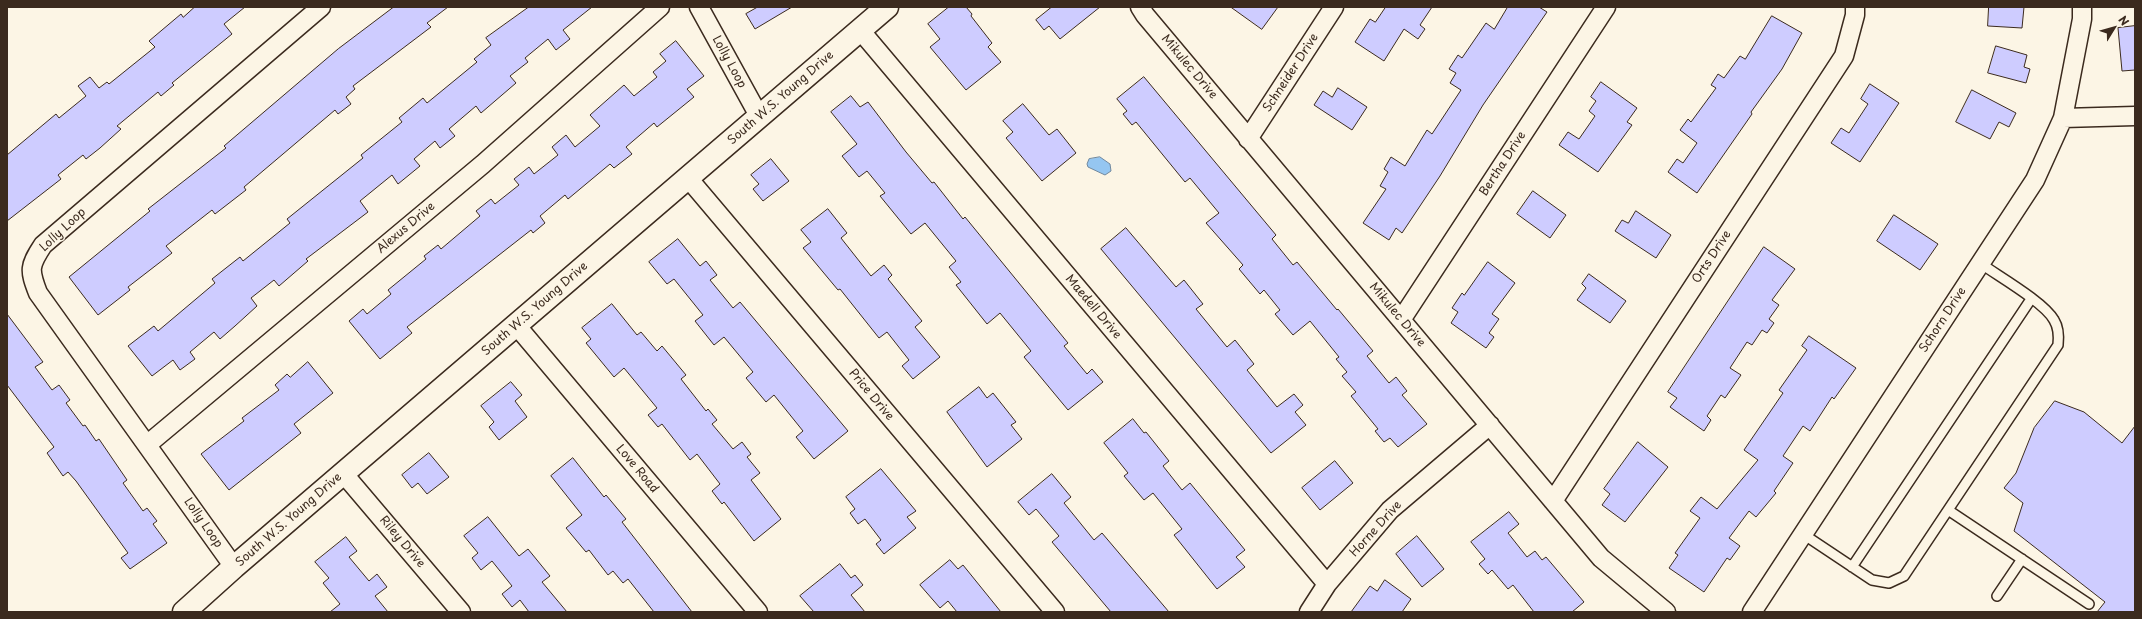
<!DOCTYPE html>
<style>
body{margin:0}
#map{position:relative;width:2142px;height:619px;overflow:hidden;background:#fcf5e5;font-family:"Playpen Sans",sans-serif}
canvas{display:block}
.frame{position:absolute;inset:0;border:8px solid #3b2a1e;pointer-events:none}
.north{position:absolute;left:2094px;top:8px;width:40px;height:40px;-webkit-text-stroke:3px #fcf5e5;paint-order:stroke;rotate:53deg;font-size:11px;font-weight:700;line-height:16px;text-align:center;color:#3b2a1e}
.north::after{content:'';display:block;margin:auto;width:14px;height:18px;background:#3b2a1e;clip-path:polygon(50% 0,100% 100%,50% 72%,0 100%)}
</style>
<div id="map">
<canvas width="2142" height="619"></canvas>
<div class="frame"></div>
<div class="north">N</div>
</div>
<script>
const ctx = document.querySelector('canvas').getContext('2d');
ctx.lineJoin = 'round';
function paint(path, color) { ctx.fillStyle = color; ctx.fill(path, 'evenodd'); }
function stroke(path, color, width, dash) { ctx.strokeStyle = color; ctx.lineWidth = width; ctx.lineCap = dash ? 'butt' : 'round'; ctx.setLineDash(dash || []); ctx.stroke(path); }
function drawText(font, color, halo, rows, align = 'center') {
  ctx.font = font + ' "Playpen Sans",sans-serif'; ctx.lineWidth = 3; ctx.setLineDash([]); ctx.textBaseline = 'middle'; ctx.strokeStyle = halo; ctx.fillStyle = color; for (const [text, x, y, turn = 0] of rows) {
    ctx.save(); ctx.translate(x, y); ctx.rotate((+turn || 0) * Math.PI / 180); ctx.textAlign = isNaN(turn) ? turn : align; if (halo) ctx.strokeText(text, 0, 0); ctx.fillText(text, 0, 0); ctx.restore();
  }
}
const water = new Path2D(`
 M 1100,157 L 1110,164 L 1111,171 L 1105,175 L 1088,167 L 1087,164 L 1089,159 Z`);
paint(water, '#95c6f1');
stroke(water, '#71889d', 1);
const building = new Path2D(`
 M 195,7 L 245,7 L 224,24 L 232,34 L 172,83 L 174,85 L 161,96 L 158,92 L 117,126 L 121,129 L 100,148 L 86,159 L 83,155 L 58,175 L 61,179 L 7,221 L 7,155 L 56,114 L 59,118 L 86,96 L 78,86 L 90,77 L 99,88 L 107,82 L 109,84 L 155,47 L 149,41 L 181,14 L 183,17 Z
 M 394,7 L 448,7 L 427,23 L 431,27 L 353,86 L 355,89 L 346,97 L 351,104 L 338,114 L 335,110 L 244,187 L 246,190 L 215,214 L 212,210 L 166,246 L 172,253 L 128,287 L 130,290 L 98,315 L 69,277 L 150,211 L 148,209 L 226,148 L 224,146 L 338,49 Z
 M 529,7 L 592,7 L 563,30 L 570,39 L 556,50 L 548,39 L 525,58 L 528,62 L 510,76 L 516,83 L 481,113 L 476,106 L 449,129 L 455,136 L 440,148 L 435,141 L 414,159 L 420,166 L 398,184 L 392,175 L 360,201 L 368,212 L 306,259 L 308,261 L 279,286 L 274,280 L 251,298 L 257,306 L 235,326 L 220,339 L 214,332 L 190,352 L 195,359 L 180,370 L 173,360 L 152,376 L 128,346 L 154,326 L 158,331 L 215,283 L 212,279 L 240,257 L 243,261 L 290,223 L 287,219 L 363,158 L 361,155 L 402,122 L 399,118 L 423,98 L 427,103 L 477,62 L 474,59 L 491,45 L 486,38 Z
 M 758,7 L 792,7 L 755,29 L 746,14 Z
 M 949,7 L 966,7 L 972,14 L 971,16 L 992,43 L 988,47 L 1001,62 L 966,90 L 930,47 L 940,39 L 928,24 Z
 M 1052,7 L 1100,7 L 1060,39 L 1049,26 L 1044,30 L 1036,20 Z
 M 1231,7 L 1278,7 L 1262,29 Z
 M 1386,7 L 1432,7 L 1420,25 L 1425,29 L 1418,39 L 1404,29 L 1384,61 L 1355,42 L 1370,19 L 1375,22 Z
 M 1508,7 L 1539,7 L 1547,12 L 1483,105 L 1440,176 L 1402,233 L 1396,228 L 1389,240 L 1363,223 L 1386,189 L 1380,186 L 1388,172 L 1384,169 L 1391,157 L 1405,166 L 1427,130 L 1432,134 L 1461,90 L 1450,83 L 1456,73 L 1449,69 L 1458,55 L 1462,58 L 1486,23 L 1494,29 Z
 M 1989,7 L 2024,7 L 2022,28 L 1988,26 Z
 M 1772,16 L 1802,33 L 1782,69 L 1751,112 L 1752,114 L 1697,193 L 1668,172 L 1677,159 L 1683,163 L 1697,143 L 1680,130 L 1688,119 L 1691,122 L 1716,88 L 1711,85 L 1718,74 L 1724,78 L 1740,56 L 1745,59 Z
 M 2135,26 L 2135,70 L 2122,71 L 2118,28 Z
 M 676,41 L 704,76 L 687,89 L 694,97 L 657,127 L 654,123 L 626,147 L 632,154 L 614,168 L 610,164 L 568,199 L 565,195 L 540,216 L 545,223 L 533,233 L 531,230 L 407,327 L 412,333 L 380,359 L 349,321 L 363,309 L 367,314 L 391,294 L 388,290 L 426,259 L 424,256 L 438,245 L 441,249 L 480,216 L 476,211 L 491,199 L 495,204 L 519,185 L 514,179 L 529,167 L 534,174 L 558,155 L 552,147 L 566,135 L 575,147 L 600,126 L 590,115 L 624,85 L 634,96 L 657,77 L 653,72 L 666,61 L 660,54 Z
 M 1996,46 L 2027,55 L 2024,67 L 2030,69 L 2026,83 L 1988,73 Z
 M 1144,77 L 1276,235 L 1272,239 L 1293,265 L 1297,262 L 1337,310 L 1338,309 L 1373,351 L 1367,356 L 1389,383 L 1396,377 L 1407,391 L 1402,395 L 1427,424 L 1398,447 L 1390,438 L 1384,442 L 1375,431 L 1378,429 L 1351,396 L 1356,392 L 1342,376 L 1347,372 L 1336,359 L 1339,357 L 1310,321 L 1293,335 L 1275,314 L 1280,310 L 1264,290 L 1260,294 L 1239,269 L 1243,265 L 1206,223 L 1219,213 L 1190,178 L 1185,182 L 1136,122 L 1132,125 L 1123,114 L 1127,111 L 1117,99 Z
 M 1601,82 L 1637,108 L 1627,122 L 1632,125 L 1598,172 L 1559,145 L 1568,132 L 1579,139 L 1595,116 L 1589,111 L 1596,101 L 1591,97 Z
 M 1870,84 L 1899,103 L 1860,162 L 1831,143 L 1841,128 L 1849,133 L 1868,104 L 1861,99 Z
 M 1338,88 L 1367,107 L 1352,130 L 1314,105 L 1323,91 L 1332,97 Z
 M 1972,90 L 2016,113 L 2009,127 L 1999,122 L 1990,139 L 1956,122 Z
 M 851,96 L 860,107 L 868,102 L 906,152 L 932,183 L 934,182 L 963,219 L 965,217 L 1068,343 L 1064,346 L 1087,374 L 1092,369 L 1103,382 L 1068,410 L 1024,357 L 1031,351 L 1000,313 L 987,324 L 956,285 L 961,282 L 949,267 L 956,261 L 925,223 L 911,234 L 880,196 L 885,193 L 867,171 L 859,177 L 842,156 L 857,144 L 831,112 Z
 M 1023,104 L 1049,135 L 1057,129 L 1076,153 L 1042,181 L 1006,138 L 1013,132 L 1003,121 Z
 M 771,159 L 789,181 L 763,201 L 753,189 L 759,184 L 751,175 Z
 M 1533,191 L 1566,215 L 1550,238 L 1517,214 Z
 M 828,209 L 847,233 L 841,238 L 871,276 L 884,265 L 892,275 L 888,279 L 922,321 L 915,327 L 940,357 L 913,379 L 902,366 L 909,360 L 887,332 L 879,338 L 840,289 L 838,290 L 803,248 L 811,242 L 801,230 Z
 M 1636,211 L 1671,235 L 1656,258 L 1615,231 L 1622,220 L 1628,223 Z
 M 1894,215 L 1938,244 L 1920,270 L 1877,241 Z
 M 1126,228 L 1176,287 L 1184,280 L 1203,304 L 1196,309 L 1227,347 L 1235,340 L 1254,364 L 1247,370 L 1277,407 L 1294,394 L 1303,405 L 1295,412 L 1306,425 L 1271,453 L 1101,249 Z
 M 678,239 L 700,266 L 706,261 L 717,275 L 710,280 L 733,308 L 740,302 L 848,431 L 814,459 L 796,437 L 803,431 L 774,395 L 766,402 L 746,378 L 753,372 L 724,337 L 714,345 L 695,321 L 703,315 L 674,279 L 667,284 L 649,262 Z
 M 1764,247 L 1795,269 L 1772,300 L 1779,305 L 1769,319 L 1774,323 L 1767,333 L 1762,330 L 1752,345 L 1747,342 L 1730,368 L 1741,375 L 1725,398 L 1721,395 L 1707,416 L 1711,420 L 1704,431 L 1670,407 L 1677,398 L 1668,392 Z
 M 1488,262 L 1515,283 L 1492,314 L 1499,319 L 1489,333 L 1494,337 L 1486,348 L 1451,323 L 1458,312 L 1452,308 L 1462,293 L 1464,295 Z
 M 1589,274 L 1626,301 L 1610,323 L 1577,300 L 1586,288 L 1582,284 Z
 M 612,304 L 637,335 L 641,332 L 657,351 L 662,346 L 686,375 L 681,379 L 706,411 L 708,409 L 717,420 L 712,424 L 733,449 L 742,442 L 751,454 L 747,457 L 760,473 L 751,480 L 781,519 L 754,541 L 724,502 L 722,504 L 712,491 L 720,484 L 697,454 L 690,460 L 662,424 L 658,427 L 648,415 L 657,408 L 624,368 L 614,377 L 586,343 L 591,339 L 582,328 Z
 M 7,314 L 43,362 L 35,367 L 52,390 L 59,385 L 70,400 L 66,403 L 83,426 L 85,425 L 96,441 L 99,439 L 127,480 L 123,483 L 143,511 L 147,508 L 157,521 L 153,524 L 167,543 L 130,569 L 121,558 L 128,553 L 76,481 L 68,472 L 63,476 L 47,453 L 54,447 L 7,385 Z
 M 1809,336 L 1856,368 L 1834,399 L 1832,397 L 1810,431 L 1803,426 L 1783,456 L 1793,463 L 1774,491 L 1776,493 L 1756,517 L 1749,511 L 1729,538 L 1740,546 L 1730,560 L 1727,558 L 1704,592 L 1669,568 L 1678,555 L 1675,553 L 1700,518 L 1690,511 L 1701,497 L 1717,509 L 1758,460 L 1744,450 L 1783,393 L 1779,390 L 1807,350 L 1802,346 Z
 M 308,362 L 333,393 L 294,424 L 301,433 L 229,490 L 201,454 L 244,421 L 242,418 L 279,390 L 275,385 L 287,374 L 290,377 Z
 M 511,382 L 522,395 L 515,401 L 527,417 L 499,440 L 489,427 L 494,422 L 481,406 Z
 M 979,387 L 987,398 L 993,393 L 1016,422 L 1011,425 L 1022,439 L 987,467 L 947,412 Z
 M 2055,401 L 2084,412 L 2122,443 L 2135,426 L 2135,612 L 2097,612 L 2105,602 L 2014,531 L 2023,503 L 2004,488 L 2016,473 L 2034,428 Z
 M 1133,419 L 1144,433 L 1146,432 L 1169,461 L 1163,466 L 1182,490 L 1190,483 L 1245,550 L 1236,557 L 1245,567 L 1217,589 L 1174,535 L 1182,529 L 1153,493 L 1144,500 L 1124,476 L 1128,473 L 1104,443 Z
 M 1638,442 L 1668,467 L 1625,522 L 1602,505 L 1610,494 L 1604,489 Z
 M 429,453 L 449,477 L 427,494 L 418,483 L 412,488 L 402,475 Z
 M 573,458 L 604,497 L 606,495 L 626,519 L 622,522 L 692,612 L 654,612 L 628,579 L 623,583 L 613,571 L 608,575 L 589,550 L 586,552 L 566,528 L 582,515 L 551,476 Z
 M 1335,461 L 1353,483 L 1320,510 L 1302,488 Z
 M 881,469 L 916,511 L 907,517 L 916,528 L 884,554 L 876,544 L 881,540 L 865,519 L 858,524 L 850,513 L 855,509 L 846,497 Z
 M 1052,474 L 1071,497 L 1064,503 L 1094,540 L 1102,533 L 1169,612 L 1111,612 L 1052,542 L 1059,536 L 1036,509 L 1029,515 L 1018,502 Z
 M 1509,512 L 1519,524 L 1508,533 L 1527,557 L 1535,551 L 1542,560 L 1546,557 L 1584,602 L 1572,612 L 1534,612 L 1513,585 L 1508,589 L 1492,570 L 1488,574 L 1479,564 L 1485,559 L 1471,542 Z
 M 488,517 L 519,556 L 528,549 L 550,576 L 542,582 L 567,612 L 529,612 L 520,600 L 512,607 L 502,594 L 512,586 L 492,561 L 481,570 L 472,558 L 478,553 L 464,536 Z
 M 1417,536 L 1444,569 L 1422,587 L 1396,554 Z
 M 346,537 L 357,551 L 349,557 L 369,581 L 377,574 L 387,587 L 375,596 L 388,612 L 330,612 L 340,604 L 323,583 L 329,578 L 315,562 Z
 M 950,560 L 958,569 L 963,565 L 1001,612 L 957,612 L 948,601 L 940,608 L 920,585 Z
 M 840,564 L 851,578 L 855,575 L 863,585 L 851,595 L 865,612 L 814,612 L 800,596 Z
 M 1385,580 L 1411,599 L 1402,612 L 1351,612 L 1370,586 L 1377,591 Z`);
paint(building, '#ceccff');
stroke(building, '#3b2a1e', 1);
const service = new Path2D(`
 M 1948,510 L 2089,604
 M 1803,534 L 1872,580 L 1889,583 L 1904,576 L 2058,345 C 2059,336 2059,328 2054,320 C 2044,302 1998,276 1980,263
 M 1852,567 L 2031,299
 M 1997,596 L 2022,559`);
const minor = new Path2D(`
 M 699,7 L 759,116
 M 1140,7 L 1145,15 L 1601,558 L 1666,612
 M 860,30 L 1327,584
 M 2063,118 L 2135,116
 M 1248,139 L 1334,7
 M 688,178 L 1055,612
 M 1401,320 L 1606,7
 M 516,325 L 758,612
 M 148,444 L 483,164 L 660,7
 M 343,473 L 461,612
 M 1553,501 L 1844,56 L 1855,15 L 1855,7
 M 234,567 L 38,293 C 29,270 29,266 43,245 L 321,7
 M 1309,612 L 1327,584 L 1390,510 L 1490,425
 M 1752,612 L 2035,180 L 2063,118 L 2082,19 L 2082,7`);
const secondary = new Path2D(`
 M 184,612 L 234,567 L 887,7`);
stroke(service, '#3b2a1e', 12);
stroke(minor, '#3b2a1e', 21);
stroke(secondary, '#3b2a1e', 25);
stroke(service, '#fcf5e5', 9);
stroke(minor, '#fcf5e5', 18);
stroke(secondary, '#fcf5e5', 22);
drawText('12px', '#3b2a1e', '#fcf5e5', [
 ["Lolly Loop",729,62,61],
 ["Mikulec Drive",1189,67,50],
 ["Schneider Drive",1291,73,-57],
 ["South W.S. Young Drive",781,98,-41],
 ["Bertha Drive",1503,164,-57],
 ["Alexus Drive",406,228,-40],
 ["Lolly Loop",63,230,-43],
 ["Orts Drive",1712,257,-57],
 ["Maedell Drive",1093,307,50],
 ["South W.S. Young Drive",535,309,-41],
 ["Mikulec Drive",1397,315,50],
 ["Schorn Drive",1943,320,-57],
 ["Price Drive",871,395,50],
 ["Love Road",637,469,50],
 ["South W.S. Young Drive",289,520,-41],
 ["Lolly Loop",203,523,55],
 ["Horne Drive",1376,529,-48],
 ["Riley Drive",402,542,50]
]);
</script>
